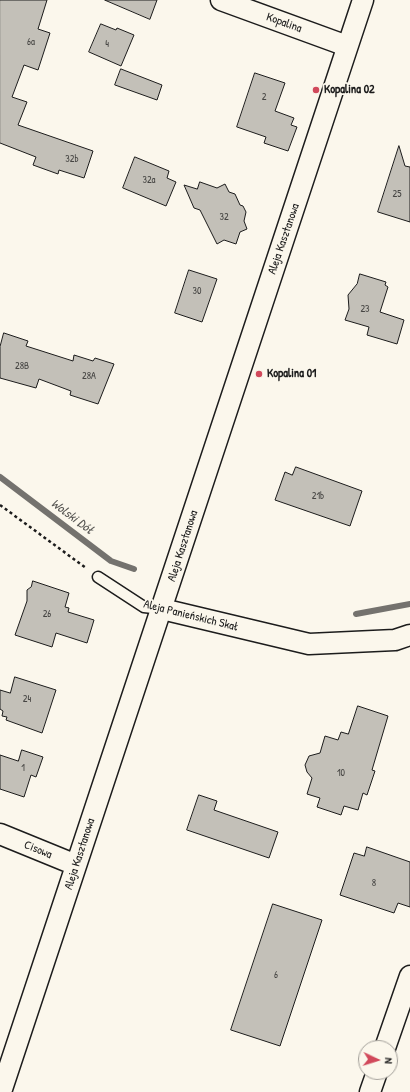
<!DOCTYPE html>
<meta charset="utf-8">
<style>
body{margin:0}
#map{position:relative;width:410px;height:1092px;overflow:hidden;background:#fbf7ec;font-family:"Patrick Hand",sans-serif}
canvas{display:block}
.north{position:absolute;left:358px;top:1040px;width:40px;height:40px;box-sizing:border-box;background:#fbf7ec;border:1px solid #a29f99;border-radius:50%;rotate:94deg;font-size:11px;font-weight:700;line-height:16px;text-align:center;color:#1c1c1c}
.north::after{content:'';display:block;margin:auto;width:14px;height:18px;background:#d1495b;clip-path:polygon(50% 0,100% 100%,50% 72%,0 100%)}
</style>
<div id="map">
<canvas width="410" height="1092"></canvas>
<div class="north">N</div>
</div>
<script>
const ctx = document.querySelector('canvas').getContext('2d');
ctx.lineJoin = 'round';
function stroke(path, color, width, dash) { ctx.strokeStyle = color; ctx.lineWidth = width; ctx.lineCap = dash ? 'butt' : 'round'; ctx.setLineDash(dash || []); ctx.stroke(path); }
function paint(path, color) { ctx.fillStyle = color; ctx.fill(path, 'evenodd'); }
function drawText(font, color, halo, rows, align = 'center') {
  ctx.font = font + ' "Patrick Hand",sans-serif'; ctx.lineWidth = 3.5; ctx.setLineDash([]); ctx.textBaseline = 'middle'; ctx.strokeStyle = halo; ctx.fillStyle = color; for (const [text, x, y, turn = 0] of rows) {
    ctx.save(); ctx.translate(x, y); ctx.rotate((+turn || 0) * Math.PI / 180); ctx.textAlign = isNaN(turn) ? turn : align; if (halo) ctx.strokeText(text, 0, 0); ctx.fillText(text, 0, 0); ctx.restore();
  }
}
stroke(new Path2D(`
 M 0,477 L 111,561 L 134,569
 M 356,614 L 410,604`), '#74726e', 6);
const building = new Path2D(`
 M 0,0 L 47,0 L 38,29 L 50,33 L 38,70 L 24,65 L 12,97 L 27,102 L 18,125 L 93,151 L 84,178 L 59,170 L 58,174 L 33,165 L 36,157 L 0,143 Z
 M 105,0 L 157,0 L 150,19 Z
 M 101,24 L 116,30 L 117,28 L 134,35 L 121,66 L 89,52 Z
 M 121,69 L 162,85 L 157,100 L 115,85 Z
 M 255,73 L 285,83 L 275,111 L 294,118 L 291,125 L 297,127 L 288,151 L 264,143 L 266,137 L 237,127 Z
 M 399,146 L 405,166 L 410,167 L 410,222 L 378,212 Z
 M 135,157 L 169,171 L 167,178 L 176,182 L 166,206 L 123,188 Z
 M 200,182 L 217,188 L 225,184 L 229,192 L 235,194 L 240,205 L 243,206 L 246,212 L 244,221 L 247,229 L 240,232 L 236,244 L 224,240 L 217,244 L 200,210 L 194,208 L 184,185 L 197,189 Z
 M 189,270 L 217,279 L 202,322 L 175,313 Z
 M 360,274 L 386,282 L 385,285 L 388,287 L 380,312 L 404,320 L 397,344 L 367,335 L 369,327 L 345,320 L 349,309 L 348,295 L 357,284 Z
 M 4,333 L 28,341 L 26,346 L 73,361 L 74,355 L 93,361 L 95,358 L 114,364 L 98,404 L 70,395 L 71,391 L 39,379 L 36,388 L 0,378 L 0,347 Z
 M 296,467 L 362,491 L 350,526 L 275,500 L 285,472 L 292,475 Z
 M 33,581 L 69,593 L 65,607 L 69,608 L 68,612 L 94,620 L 87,643 L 56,633 L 52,647 L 15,635 L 27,601 L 27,590 L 31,587 Z
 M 15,677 L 56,690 L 42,733 L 6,720 L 7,717 L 2,716 L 3,711 L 0,709 L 0,690 L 10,693 Z
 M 358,706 L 388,716 L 372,770 L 375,771 L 367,795 L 363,793 L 358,810 L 344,806 L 341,815 L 317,807 L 320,798 L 307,794 L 312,778 L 307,772 L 305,765 L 309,756 L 320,753 L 325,736 L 338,740 L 341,732 L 348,734 Z
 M 22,750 L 43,757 L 36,777 L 31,775 L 24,797 L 0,789 L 0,755 L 18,761 Z
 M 199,795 L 217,801 L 214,810 L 278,832 L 269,858 L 187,830 Z
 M 367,847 L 410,862 L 410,907 L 398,903 L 394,913 L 340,895 L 354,853 L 364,856 Z
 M 273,904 L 322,920 L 280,1046 L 231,1030 Z`);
paint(building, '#c3c0b8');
stroke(building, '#1c1c1c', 1);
const service = new Path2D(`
 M 98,577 L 144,607 L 162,609`);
const minor = new Path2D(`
 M 221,0 L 347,46
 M 162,609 L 309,644 L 395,640 L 410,635
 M 0,834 L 76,865
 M 385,1048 L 410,976
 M 1,1092 C 122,728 243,364 363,0
 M 370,1092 L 377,1072`);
stroke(service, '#1c1c1c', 13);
stroke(minor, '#1c1c1c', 23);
stroke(new Path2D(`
 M 0,505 L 86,568`), '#1c1c1c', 2.5, [3, 3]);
stroke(service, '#fbf7ec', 10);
stroke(minor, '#fbf7ec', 20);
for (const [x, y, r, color] of [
 [316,90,4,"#d1495b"],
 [259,374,4,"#d1495b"]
]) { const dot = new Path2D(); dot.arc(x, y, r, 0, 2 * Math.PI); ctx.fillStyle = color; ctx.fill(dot); stroke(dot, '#fbf7ec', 1.5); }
drawText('10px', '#464543', null, [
 ["6a",31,42],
 ["4",107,44],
 ["2",264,97],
 ["32b",72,159],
 ["32a",149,180],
 ["25",397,194],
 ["32",224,217],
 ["30",197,291],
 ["23",365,309],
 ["28B",22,366],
 ["28A",89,376],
 ["21b",318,496],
 ["26",47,614],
 ["24",27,699],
 ["1",23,768],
 ["10",341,773],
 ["8",374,883],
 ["6",276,975]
]);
drawText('12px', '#1c1c1c', '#fbf7ec', [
 ["Kopalina",284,23,20],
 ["Aleja Kasztanowa",284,239,-71],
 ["Aleja Kasztanowa",183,546,-72],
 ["Aleja Panieńskich Skał",191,616,14],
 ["Cisowa",38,850,22],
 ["Aleja Kasztanowa",80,854,-72]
]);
drawText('bold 12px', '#1c1c1c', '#fbf7ec', [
 ["Kopalina 02",324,90],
 ["Kopalina 01",267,374]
], 'left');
drawText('italic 13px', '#575653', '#fbf7ec', [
 ["Wolski Dół",72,517,37]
]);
</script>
